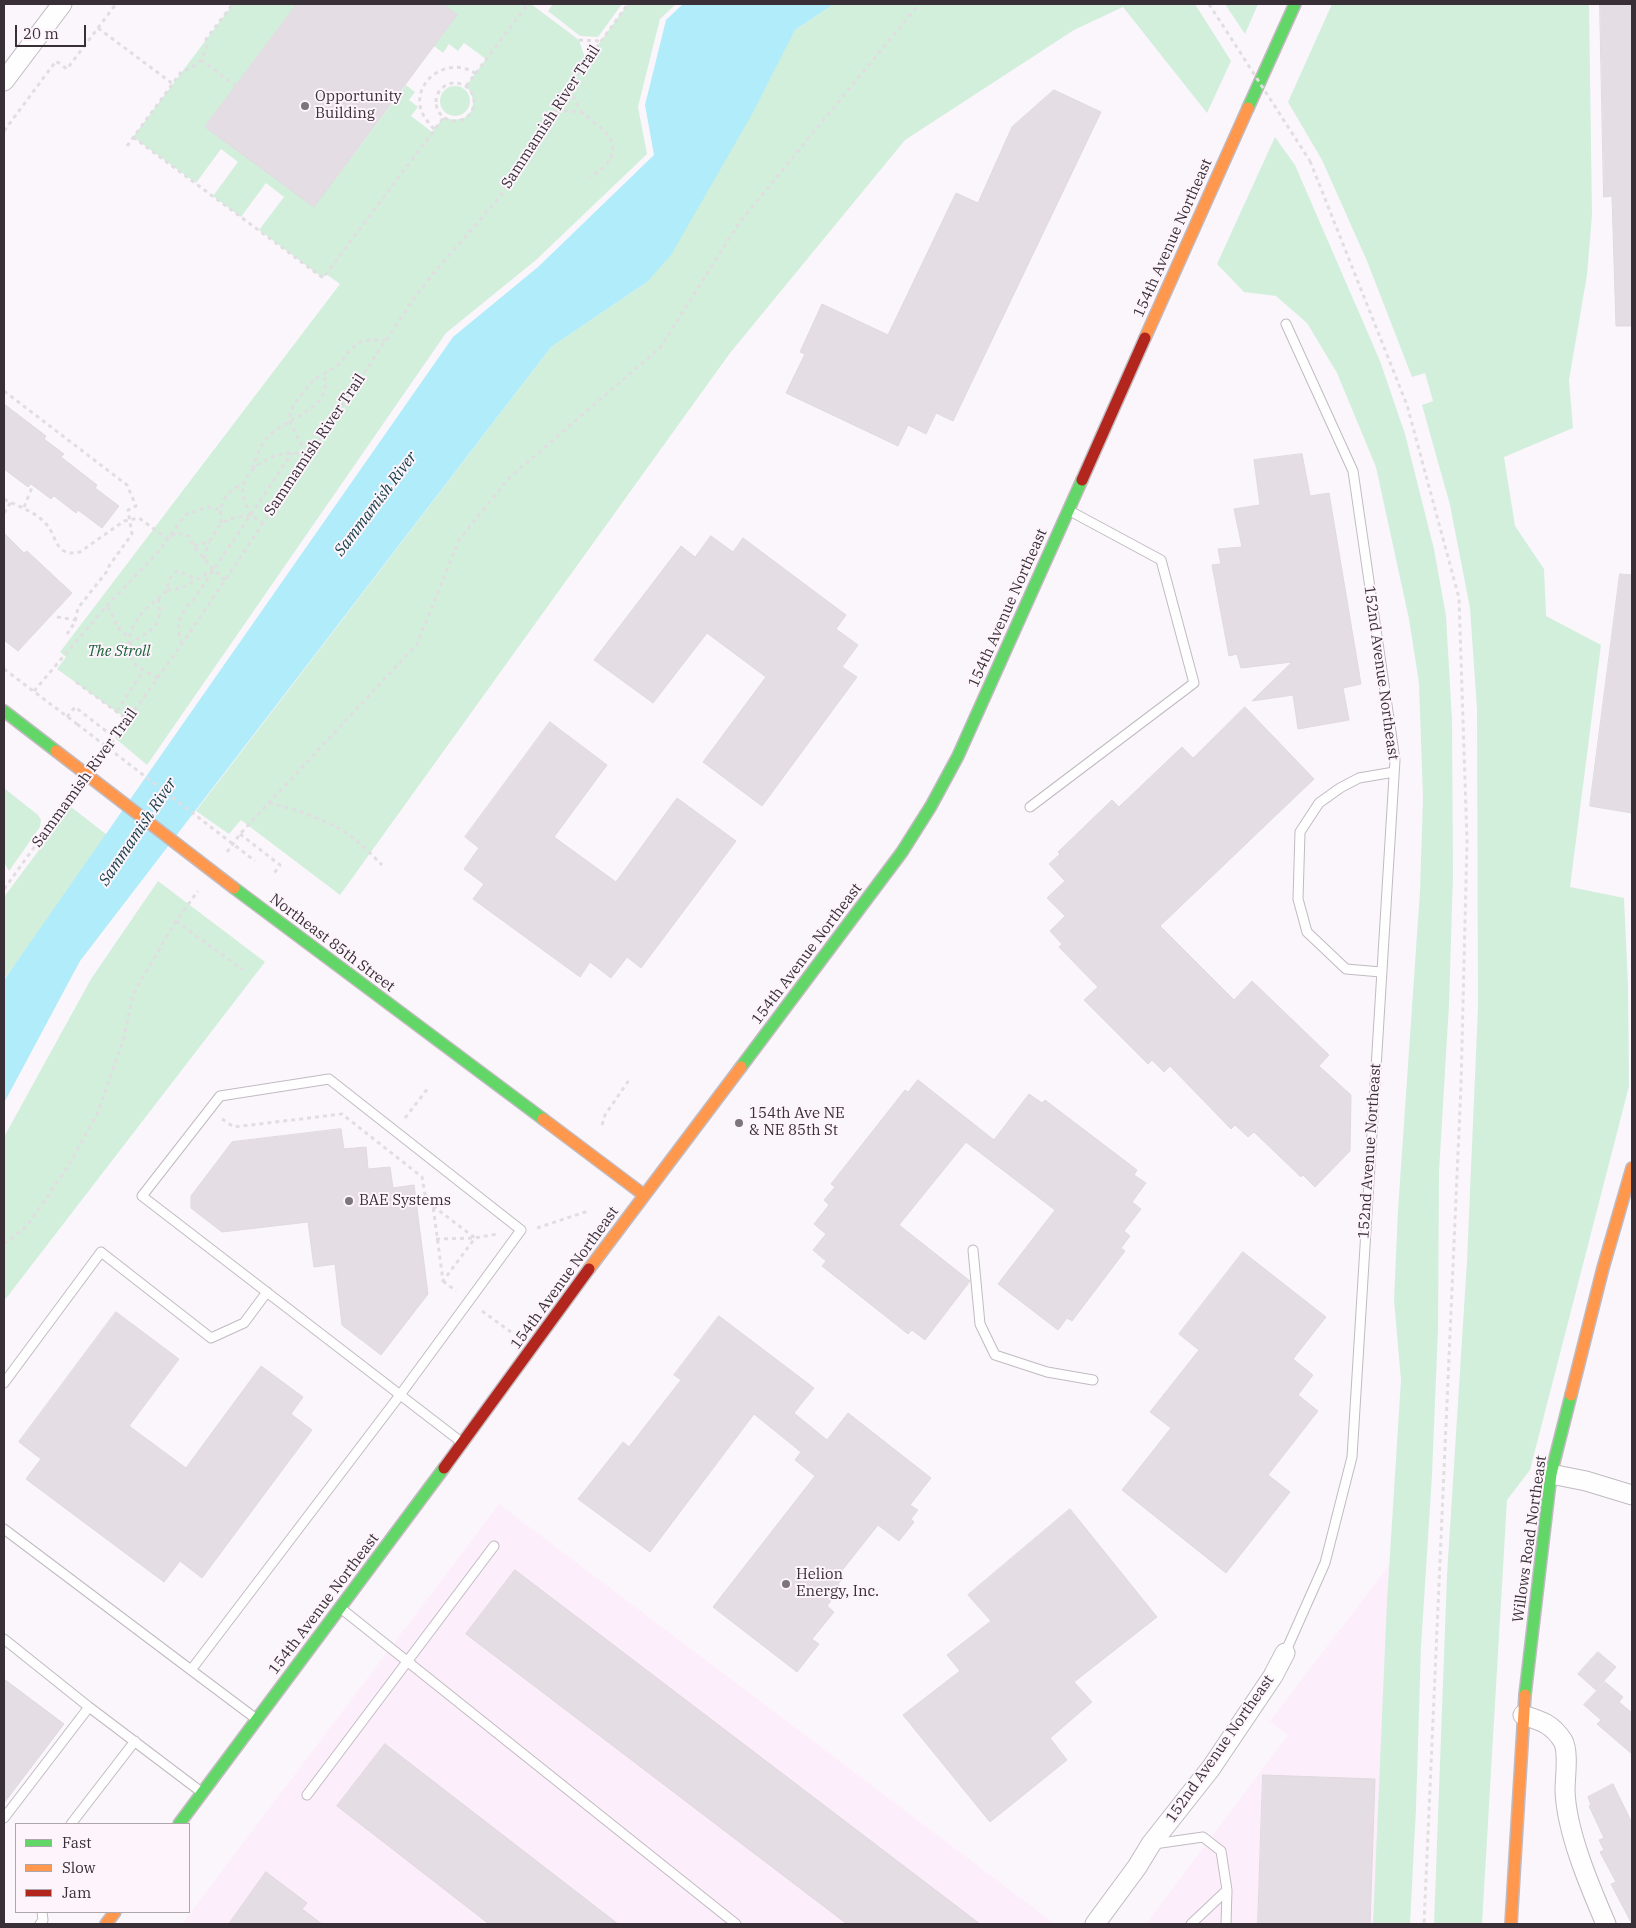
<!DOCTYPE html>
<style>
body{margin:0}
#map{position:relative;width:1636px;height:1928px;overflow:hidden;background:#fbf6fb;font-family:"IBM Plex Serif",serif}
canvas{display:block}
.frame{position:absolute;inset:0;border:5px solid #382f37;pointer-events:none}
.legend{position:absolute;left:15px;top:1823px;width:175px;height:90px;box-sizing:border-box;background:#fdf4fc;border:1px solid #aea5ad;margin:0;padding:6px 9px;list-style:none;font-size:15px;color:#382f37}
.legend li{display:flex;align-items:center;gap:10px;height:25px}
.legend b{width:25px;border:1px solid #aea5ad}
.scale{position:absolute;left:15px;top:25px;width:71px;height:22px;box-sizing:border-box;border:2px solid #382f37;border-top:0;padding-left:6px;font-size:15px;line-height:18px;white-space:nowrap;color:#382f37;-webkit-text-stroke:4px #fdf4fc;paint-order:stroke}
</style>
<div id="map">
<canvas width="1636" height="1928"></canvas>
<div class="frame"></div>
<ul class="legend">
<li><b style="height:6px;background:#63d668"></b>Fast</li>
<li><b style="height:6px;background:#ff974d"></b>Slow</li>
<li><b style="height:6px;background:#b3261e"></b>Jam</li>
</ul>
<div class="scale">20 m</div>
</div>
<script>
const ctx = document.querySelector('canvas').getContext('2d');
ctx.lineJoin = 'round';
function paint(path, color) { ctx.fillStyle = color; ctx.fill(path, 'evenodd'); }
function stroke(path, color, width, dash) { ctx.strokeStyle = color; ctx.lineWidth = width; ctx.lineCap = dash ? 'butt' : 'round'; ctx.setLineDash(dash || []); ctx.stroke(path); }
function drawText(font, color, halo, rows, align = 'center') {
  ctx.font = font + ' "IBM Plex Serif",serif'; ctx.lineWidth = 4; ctx.setLineDash([]); ctx.textBaseline = 'middle'; ctx.strokeStyle = halo; ctx.fillStyle = color; for (const [text, x, y, turn = 0] of rows) {
    ctx.save(); ctx.translate(x, y); ctx.rotate((+turn || 0) * Math.PI / 180); ctx.textAlign = isNaN(turn) ? turn : align; if (halo) ctx.strokeText(text, 0, 0); ctx.fillText(text, 0, 0); ctx.restore();
  }
}
paint(new Path2D(`
 M 499,1504 L 1055,1924 L 182,1924 Z
 M 1394,1559 L 1383,1924 L 1146,1924 L 1288,1735 L 1270,1721 Z`), '#fdeefc');
paint(new Path2D(`
 M 233,4 L 297,4 L 205,127 L 314,207 L 406,85 L 415,92 L 409,100 L 418,107 L 411,116 L 432,132 L 444,117 C 467,127 483,106 466,86 L 486,59 L 464,43 L 458,51 L 449,44 L 443,53 L 434,46 L 457,15 L 443,4 L 531,4 L 579,40 L 586,61 L 628,4 L 676,4 L 660,19 L 638,107 L 647,154 L 536,260 L 446,333 L 147,765 L 115,738 L 128,720 L 57,669 L 66,657 L 60,652 L 340,284 L 326,274 L 323,278 L 259,230 L 284,197 L 266,183 L 241,217 L 213,196 L 238,162 L 221,149 L 196,183 L 133,137 Z
 M 553,4 L 622,4 L 598,37 L 580,36 L 548,11 Z
 M 834,4 L 1195,4 L 1231,61 L 1207,113 L 1123,7 L 1074,30 L 905,140 L 730,353 L 340,895 L 241,820 L 229,834 L 196,811 L 551,347 L 647,282 L 795,30 Z
 M 1225,4 L 1258,4 L 1245,34 Z
 M 1332,4 L 1589,4 L 1592,215 L 1587,275 L 1569,380 L 1573,428 L 1504,457 L 1515,526 L 1544,569 L 1546,616 L 1601,645 L 1570,887 L 1624,898 L 1628,985 L 1629,1086 L 1530,1470 L 1507,1500 L 1482,1924 L 1434,1924 L 1447,1575 L 1467,1261 L 1478,1007 L 1477,709 L 1470,608 L 1450,505 L 1422,405 L 1433,401 L 1425,373 L 1412,377 L 1367,261 L 1322,160 L 1288,102 Z
 M440 101a15 15 0 1 1 30 0a15 15 0 1 1-30 0Z
 M 1275,137 L 1295,165 L 1380,361 L 1405,434 L 1434,549 L 1446,616 L 1452,720 L 1453,874 L 1449,1005 L 1439,1171 L 1438,1329 L 1432,1475 L 1421,1647 L 1416,1808 L 1410,1924 L 1373,1924 L 1387,1601 L 1401,1380 L 1394,1300 L 1398,1210 L 1420,891 L 1423,798 L 1419,683 L 1409,619 L 1376,467 L 1337,373 L 1307,323 L 1276,296 L 1244,292 L 1217,264 Z
 M 4,788 L 38,815 L 41,820 L 40,827 L 9,871 L 4,862 Z
 M 71,807 L 111,838 L 4,979 L 4,897 Z
 M 158,881 L 265,962 L 4,1301 L 4,1137 L 91,979 Z`), '#d2efdc');
paint(new Path2D(`
 M 683,4 L 834,4 L 795,30 L 751,116 L 671,255 L 647,282 L 551,347 L 80,961 L 4,1103 L 4,980 L 453,337 L 538,267 L 654,155 L 645,105 L 666,20 Z`), '#b1ecfa');
const building = new Path2D(`
 M 297,4 L 443,4 L 457,15 L 314,207 L 205,127 Z
 M 1600,4 L 1632,4 L 1632,326 L 1616,326 L 1612,196 L 1604,197 Z
 M 1054,90 L 1101,112 L 953,421 L 936,413 L 926,434 L 908,425 L 898,446 L 786,393 L 805,354 L 800,352 L 822,304 L 888,335 L 956,193 L 978,203 L 1012,127 Z
 M 4,404 L 46,436 L 44,439 L 64,454 L 61,457 L 97,485 L 95,488 L 119,506 L 102,528 L 78,510 L 76,513 L 54,496 L 51,499 L 31,484 L 28,487 L 4,469 Z
 M 1302,454 L 1310,496 L 1329,493 L 1361,684 L 1343,688 L 1349,720 L 1298,729 L 1293,695 L 1252,701 L 1292,662 L 1241,668 L 1237,654 L 1229,656 L 1212,565 L 1221,564 L 1218,549 L 1242,547 L 1234,509 L 1260,505 L 1254,460 Z
 M 4,533 L 24,553 L 27,551 L 72,593 L 18,651 L 4,640 Z
 M 711,536 L 733,552 L 743,538 L 846,615 L 836,629 L 858,645 L 842,667 L 857,677 L 762,806 L 703,762 L 766,677 L 707,633 L 653,703 L 594,660 L 681,546 L 695,557 Z
 M 1620,574 L 1632,575 L 1632,813 L 1590,806 Z
 M 1245,707 L 1314,779 L 1160,926 L 1234,1000 L 1252,981 L 1329,1055 L 1319,1066 L 1351,1095 L 1350,1151 L 1315,1187 L 1303,1175 L 1301,1177 L 1254,1132 L 1248,1137 L 1235,1125 L 1231,1129 L 1170,1066 L 1164,1072 L 1152,1060 L 1148,1064 L 1084,1000 L 1098,987 L 1059,947 L 1062,944 L 1050,931 L 1065,916 L 1047,898 L 1065,881 L 1049,864 L 1060,854 L 1058,852 L 1112,800 L 1119,807 L 1182,747 L 1193,758 Z
 M 550,722 L 607,765 L 554,837 L 616,882 L 677,798 L 736,841 L 641,968 L 627,957 L 611,978 L 590,962 L 580,977 L 473,899 L 484,884 L 464,869 L 479,848 L 465,837 Z
 M 918,1080 L 994,1140 L 1029,1094 L 1042,1103 L 1045,1100 L 1137,1170 L 1134,1175 L 1146,1183 L 1132,1202 L 1141,1209 L 1124,1231 L 1130,1236 L 1121,1248 L 1125,1251 L 1072,1321 L 1067,1318 L 1058,1330 L 998,1284 L 1055,1210 L 966,1142 L 899,1225 L 970,1281 L 925,1340 L 912,1330 L 908,1334 L 822,1266 L 826,1261 L 813,1250 L 826,1234 L 814,1224 L 829,1205 L 824,1200 L 835,1187 L 831,1184 L 905,1090 L 908,1092 Z
 M 341,1129 L 344,1149 L 366,1147 L 368,1169 L 390,1167 L 393,1188 L 414,1185 L 428,1294 L 381,1355 L 342,1325 L 335,1264 L 314,1267 L 308,1222 L 222,1232 L 191,1208 L 191,1196 L 232,1142 Z
 M 1243,1252 L 1326,1317 L 1293,1359 L 1313,1375 L 1298,1395 L 1318,1411 L 1268,1475 L 1290,1492 L 1226,1573 L 1122,1490 L 1171,1428 L 1150,1412 L 1199,1350 L 1179,1334 Z
 M 116,1312 L 179,1359 L 129,1426 L 186,1468 L 261,1366 L 303,1397 L 291,1414 L 312,1430 L 202,1578 L 180,1561 L 164,1582 L 26,1479 L 41,1459 L 19,1442 Z
 M 719,1316 L 814,1388 L 794,1413 L 827,1440 L 848,1413 L 931,1478 L 910,1505 L 918,1510 L 911,1519 L 914,1522 L 899,1541 L 878,1525 L 840,1573 L 844,1577 L 838,1584 L 841,1587 L 827,1606 L 834,1612 L 812,1639 L 819,1644 L 797,1672 L 713,1607 L 815,1476 L 795,1460 L 801,1452 L 754,1414 L 650,1552 L 578,1499 L 623,1442 L 629,1447 L 681,1380 L 674,1375 Z
 M 1070,1509 L 1157,1617 L 1074,1682 L 1092,1702 L 1050,1738 L 1067,1760 L 990,1822 L 903,1715 L 960,1671 L 947,1655 L 991,1621 L 968,1595 Z
 M 515,1570 L 980,1924 L 847,1924 L 466,1634 Z
 M 1598,1652 L 1616,1667 L 1596,1690 L 1578,1674 Z
 M 4,1679 L 64,1724 L 4,1803 Z
 M 1605,1682 L 1623,1697 L 1619,1702 L 1632,1713 L 1632,1754 L 1597,1724 L 1601,1720 L 1584,1705 Z
 M 385,1744 L 618,1924 L 489,1924 L 337,1806 Z
 M 1263,1775 L 1375,1779 L 1370,1924 L 1258,1924 Z
 M 1613,1784 L 1632,1823 L 1632,1924 L 1611,1884 L 1616,1882 L 1600,1852 L 1604,1850 L 1599,1840 L 1604,1838 L 1589,1806 L 1591,1805 L 1588,1797 Z
 M 266,1872 L 307,1903 L 302,1909 L 322,1924 L 229,1924 Z`);
paint(building, '#e4dde4');
stroke(building, '#e0d9df', 1);
const lane = new Path2D(`
 M 1030,807 L 1194,683 L 1161,560 L 1070,511
 M 1381,972 L 1346,969 L 1307,932 L 1298,899 L 1300,832 L 1319,803 L 1340,788 L 1359,778 L 1394,772
 M 973,1250 L 980,1324 L 995,1355 L 1047,1372 L 1093,1380
 M 4,1383 L 101,1252 L 211,1338 L 244,1323 L 267,1292
 M 4,1529 L 191,1670 L 400,1395 L 521,1230 L 329,1079 L 220,1096 L 142,1196 L 460,1441
 M 343,1610 L 736,1924
 M 4,1639 L 89,1707 L 200,1791
 M 1285,1653 L 1325,1563 L 1352,1457 L 1395,760 L 1353,471 L 1286,324
 M 191,1670 L 255,1718
 M 307,1795 L 494,1546
 M 4,1818 L 89,1707
 M 71,1824 L 135,1741
 M 1154,1844 L 1203,1837 L 1221,1851 L 1227,1890
 M 40,1924 L 43,1920 L 42,1912
 M 1191,1924 L 1227,1890 L 1226,1924`);
const street = new Path2D(`
 M 4,81 L 62,4
 M 1551,1474 L 1586,1481 L 1632,1495
 M 1523,1715 C 1542,1721 1552,1724 1563,1741 C 1569,1752 1565,1778 1565,1790 C 1566,1831 1590,1887 1606,1924
 M 1095,1924 L 1137,1867 L 1151,1844 L 1211,1768 L 1273,1676 L 1285,1653`);
const fast = new Path2D(`
 M 1248,108 L 1295,4
 M 4,711 L 56,751
 M 234,888 L 543,1119
 M 741,1067 L 902,852 L 931,806 L 958,756 L 1082,480
 M 1525,1695 L 1551,1474 L 1571,1395
 M 179,1824 L 444,1468`);
const slow = new Path2D(`
 M 1145,338 L 1248,108
 M 543,1119 L 644,1195
 M 589,1269 L 741,1067
 M 1571,1395 L 1603,1268 L 1632,1168
 M 106,1924 L 115,1912
 M 1511,1924 L 1525,1695`);
const jam = new Path2D(`
 M 1082,480 L 1145,338
 M 444,1468 L 589,1269`);
stroke(lane, '#c1bbc1', 11);
stroke(street, '#c1bbc1', 21);
stroke(fast, '#c1bbc1', 14);
stroke(slow, '#c1bbc1', 14);
stroke(jam, '#c1bbc1', 14);
stroke(new Path2D(`
 M 98,28 L 173,84
 M 579,40 L 599,41
 M 201,60 L 236,86
 M436 102a19 19 0 1 1 38 0a19 19 0 1 1-38 0Z
 M 466,86 L 528,4
 M 571,88 L 575,101 L 583,114
 M 556,111 C 565,111 575,110 584,114 C 588,117 592,121 596,124 C 622,143 616,163 589,177
 M 434,129 C 429,123 424,118 421,110 C 412,79 451,55 476,74
 M 4,131 L 56,61 L 67,69 L 116,4
 M 133,137 L 323,278 L 444,117
 M 127,146 L 182,71 L 190,69 L 201,60 L 207,47 L 206,39 L 233,4
 M 1310,161 L 1407,405 L 1459,598 L 1467,841 L 1461,1085 L 1424,1924
 M 4,391 L 127,485 L 136,506 L 128,510 L 132,534 L 109,566 L 108,570 L 78,608 L 75,622 L 67,634
 M 253,469 C 256,455 262,441 273,432 C 291,417 336,406 323,373
 M 4,499 C 19,507 35,511 47,525 C 54,533 55,546 64,551 C 70,554 74,553 80,552 L 124,521 L 139,518 L 168,539
 M 24,507 L 33,485
 M 4,513 L 11,502
 M 251,515 C 246,506 240,493 244,482 C 251,465 274,453 291,453 C 296,453 302,455 307,456 L 290,422 L 290,414 L 293,406 L 313,380 L 337,366 L 352,348 L 360,342 L 370,340 L 385,340
 M 221,523 C 219,501 225,493 244,483
 M 171,536 L 178,533 L 189,536 L 193,546
 M 204,559 L 209,542
 M 225,580 L 214,570 L 193,546 L 209,542 C 223,519 224,519 251,515 L 263,523
 M 167,590 L 182,588 L 213,570
 M 107,607 L 115,619 L 116,626 L 126,635 L 129,635
 M 57,617 L 76,620
 M 129,644 C 149,632 165,626 158,599
 M 182,644 C 173,621 182,613 196,596 L 292,453
 M 4,669 L 77,724
 M 158,678 C 149,673 138,669 132,660 C 122,643 134,620 147,608 C 154,601 161,597 167,590 C 168,581 170,575 178,571 L 196,579
 M 76,682 L 128,720
 M 34,691 L 103,610 L 158,552 L 185,515 L 207,507 L 219,509
 M 117,711 L 143,671
 M 67,717 L 75,707 L 115,738
 M 102,756 L 182,644 L 413,300 L 432,275 L 497,200 L 515,176 L 586,62 L 628,4
 M 269,803 C 292,808 317,817 338,828 C 355,837 369,852 382,865
 M 240,834 L 280,865 L 273,875
 M 227,852 L 240,834 L 417,644 L 459,540 L 510,477 L 660,348 L 739,223 L 919,4
 M 4,889 L 72,795
 M 176,921 L 243,970
 M 405,1118 L 429,1087
 M 222,1119 L 234,1127 L 342,1114 L 422,1177 L 426,1200 L 433,1206
 M 602,1125 L 605,1115 L 629,1080
 M 433,1206 L 475,1238 L 443,1281 Z
 M 537,1228 L 585,1212 L 589,1214
 M 436,1239 L 475,1238 L 497,1234
 M 4,1244 L 27,1226 L 69,1165 L 97,1114 L 124,1038 L 133,994 L 176,921 L 198,891
 M 443,1281 L 456,1291
 M 482,1311 L 511,1332`), '#e1dee1', 3, [4, 4]);
stroke(lane, '#fefefe', 9);
stroke(street, '#fefefe', 19);
stroke(fast, '#63d668', 11);
stroke(slow, '#ff974d', 11);
stroke(jam, '#b3261e', 11);
const slowBridge = new Path2D(`
 M 56,751 L 234,888`);
stroke(slowBridge, '#c1bbc1', 14, []);
stroke(new Path2D(`
 M 1209,4 L 1310,161
 M 77,724 L 255,861`), '#e1dee1', 3, [4, 4]);
stroke(slowBridge, '#ff974d', 11);
for (const [x, y, r, color] of [
 [305,106,5,"#7c757c"],
 [739,1123,5,"#7c757c"],
 [349,1201,5,"#7c757c"],
 [786,1584,5,"#7c757c"]
]) { const dot = new Path2D(); dot.arc(x, y, r, 0, 2 * Math.PI); ctx.fillStyle = color; ctx.fill(dot); stroke(dot, '#fdf4fc', 2); }
drawText('15px', '#382f37', '#fdf4fc', [
 ["Opportunity",315,97],
 ["Building",315,114],
 ["154th Ave NE",749,1114],
 ["& NE 85th St",749,1131],
 ["BAE Systems",359,1201],
 ["Helion",796,1575],
 ["Energy, Inc.",796,1592]
], 'left');
drawText('15px', '#382f37', '#fdf4fc', [
 ["Sammamish River Trail",551,117,-57],
 ["154th Avenue Northeast",1173,238,-66],
 ["Sammamish River Trail",315,445,-56],
 ["154th Avenue Northeast",1008,608,-66],
 ["152nd Avenue Northeast",1381,673,82],
 ["Sammamish River Trail",85,778,-54],
 ["Northeast 85th Street",332,943,37],
 ["154th Avenue Northeast",807,954,-53],
 ["152nd Avenue Northeast",1370,1151,-86],
 ["154th Avenue Northeast",565,1278,-54],
 ["Willows Road Northeast",1530,1539,-82],
 ["154th Avenue Northeast",324,1604,-53],
 ["152nd Avenue Northeast",1220,1749,-55]
]);
drawText('italic 15px', '#1b613b', '#fdf4fc', [
 ["The Stroll",119,652]
]);
drawText('italic 16px', '#143d45', '#fdf4fc', [
 ["Sammamish River",376,504,-53],
 ["Sammamish River",138,832,-56]
]);
</script>
